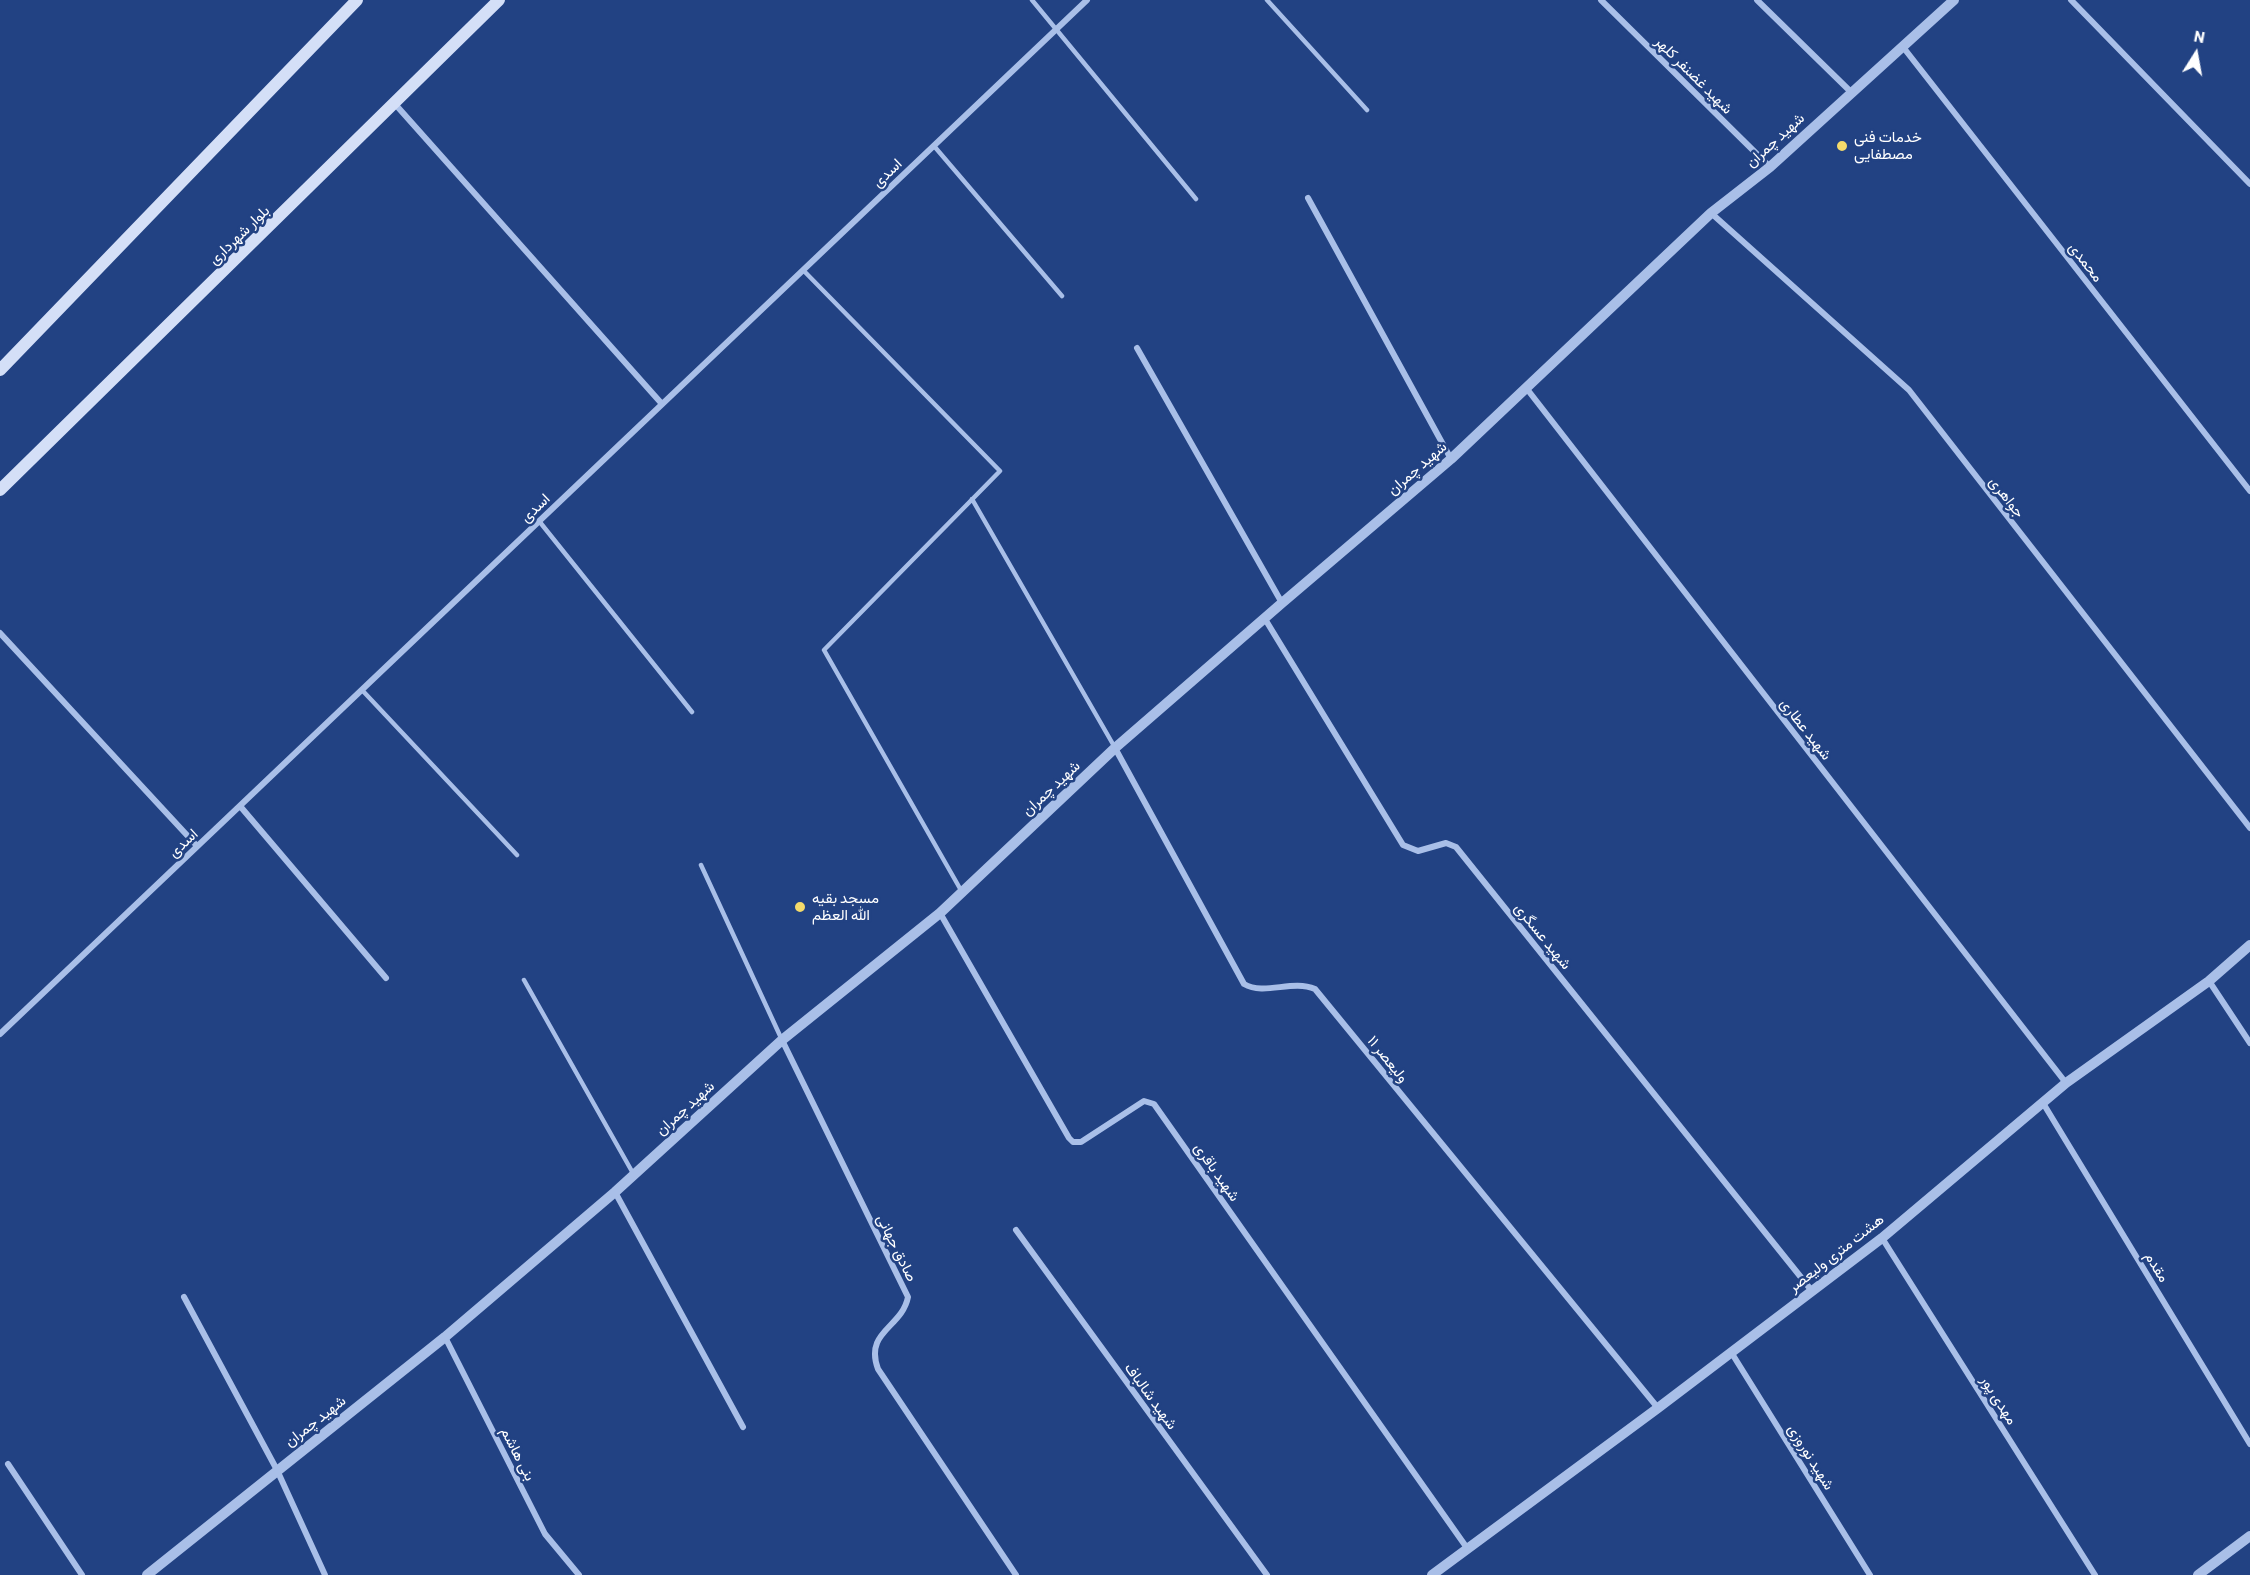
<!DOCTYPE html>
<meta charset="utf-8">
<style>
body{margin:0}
#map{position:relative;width:2250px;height:1575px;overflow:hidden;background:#224283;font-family:Barlow,sans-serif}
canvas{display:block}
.north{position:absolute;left:2166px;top:24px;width:60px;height:60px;-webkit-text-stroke:4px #224283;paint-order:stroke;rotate:11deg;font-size:16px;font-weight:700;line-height:24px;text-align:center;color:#fff}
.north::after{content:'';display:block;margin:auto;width:21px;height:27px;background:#fff;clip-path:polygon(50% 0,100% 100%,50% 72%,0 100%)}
</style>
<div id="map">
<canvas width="2250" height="1575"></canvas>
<div class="north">N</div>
</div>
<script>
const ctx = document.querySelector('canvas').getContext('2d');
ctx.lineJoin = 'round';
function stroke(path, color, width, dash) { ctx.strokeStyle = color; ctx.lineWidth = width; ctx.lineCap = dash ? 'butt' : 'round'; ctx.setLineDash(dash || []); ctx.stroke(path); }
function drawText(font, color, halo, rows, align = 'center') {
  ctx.font = font + ' Barlow,Vazirmatn,sans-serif'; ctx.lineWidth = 5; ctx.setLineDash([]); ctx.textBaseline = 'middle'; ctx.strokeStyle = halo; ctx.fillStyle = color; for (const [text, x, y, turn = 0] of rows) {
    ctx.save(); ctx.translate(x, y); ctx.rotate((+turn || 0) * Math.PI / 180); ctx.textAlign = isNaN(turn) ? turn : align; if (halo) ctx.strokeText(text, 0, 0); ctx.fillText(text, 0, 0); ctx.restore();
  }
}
stroke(new Path2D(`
 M 1032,0 L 1196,199
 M 1267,0 L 1367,110
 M 934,146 L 1062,296
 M 803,270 L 1000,471 L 824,650 L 962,892
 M 972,499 L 1114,746
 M 539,521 L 692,712
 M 362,690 L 517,855
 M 701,865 L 782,1040
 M 524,980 L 634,1175`), '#a9bfe8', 4.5);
stroke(new Path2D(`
 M 1601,0 L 1770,167
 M 1757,0 L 1851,92
 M 2071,0 L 2250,184
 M 1903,47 L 2250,491
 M 395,104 L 662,404
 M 1308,198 L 1451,459
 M 1711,213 L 1909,390 L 2250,828
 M 1137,348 L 1282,603
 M 1527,389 L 2066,1083
 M 1265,619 L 1403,845 L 1418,851 L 1446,843 L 1456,847 L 1812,1291
 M 0,633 L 197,846
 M 1115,748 L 1244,984 C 1265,996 1292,979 1315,989 L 1658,1408
 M 240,806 L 386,978
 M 940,913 L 1069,1138 L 1073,1142 L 1081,1142 L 1144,1101 L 1154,1104 L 1467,1548
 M 2209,981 L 2250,1043
 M 0,1034 L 1087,0
 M 782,1040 L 908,1297 C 902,1328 864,1331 878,1369 L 1016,1575
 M 2043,1103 L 2250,1444
 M 615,1192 L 743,1427
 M 1016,1230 L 1267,1575
 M 1882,1238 L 2095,1575
 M 184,1297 L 277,1470 L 325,1575
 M 445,1337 L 545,1534 L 579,1575
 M 1731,1352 L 1870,1575
 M 8,1464 L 82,1575`), '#a9bfe8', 6);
stroke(new Path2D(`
 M 147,1575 L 445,1337 L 615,1192 L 782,1040 L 940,913 L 1115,748 L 1282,603 L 1451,459 L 1711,213 L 1770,167 L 1954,0
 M 1432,1575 L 1658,1408 L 1882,1238 L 2066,1083 L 2209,981 L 2250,945
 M 2198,1575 L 2250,1536`), '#a9bfe8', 10);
stroke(new Path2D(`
 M 0,370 L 357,0
 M 0,490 L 499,0`), '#d4dff7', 12);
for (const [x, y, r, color] of [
 [1842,146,6,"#f4da6b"],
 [800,907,6,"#f4da6b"]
]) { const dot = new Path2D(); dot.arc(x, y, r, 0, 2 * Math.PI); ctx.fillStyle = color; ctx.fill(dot); stroke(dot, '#224283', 2); }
drawText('15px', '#fff', '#224283', [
 ["شهید غضنفر کلهر",1694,75,45],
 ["شهید چمران",1775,140,-42],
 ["اسدی",887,173,-44],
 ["بلوار شهرداری",239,235,-44],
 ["محمدی",2086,262,52],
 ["شهید چمران",1417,468,-41],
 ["جواهری",2007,497,52],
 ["اسدی",535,508,-44],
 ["شهید عطاری",1806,729,52],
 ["شهید چمران",1051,788,-43],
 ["اسدی",183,843,-43],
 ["شهید عسگری",1543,936,51],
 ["ولیعصر ۱۱",1388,1059,51],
 ["شهید چمران",685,1108,-42],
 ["شهید باقری",1217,1172,55],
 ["صادق جهانی",897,1248,64],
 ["هشت متری ولیعصر",1836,1253,-38],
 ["مقدم",2157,1267,59],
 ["شهید شالباف",1151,1396,54],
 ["مهدی پور",1999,1400,58],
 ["شهید چمران",315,1421,-38],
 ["بنی هاشم",518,1454,63],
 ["شهید نوروزی",1811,1457,58]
]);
drawText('15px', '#fff', '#224283', [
 ["خدمات فنی",1854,137],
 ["مصطفایی",1854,154],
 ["مسجد بقیه",812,898],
 ["الله العظم",812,915]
], 'left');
</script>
